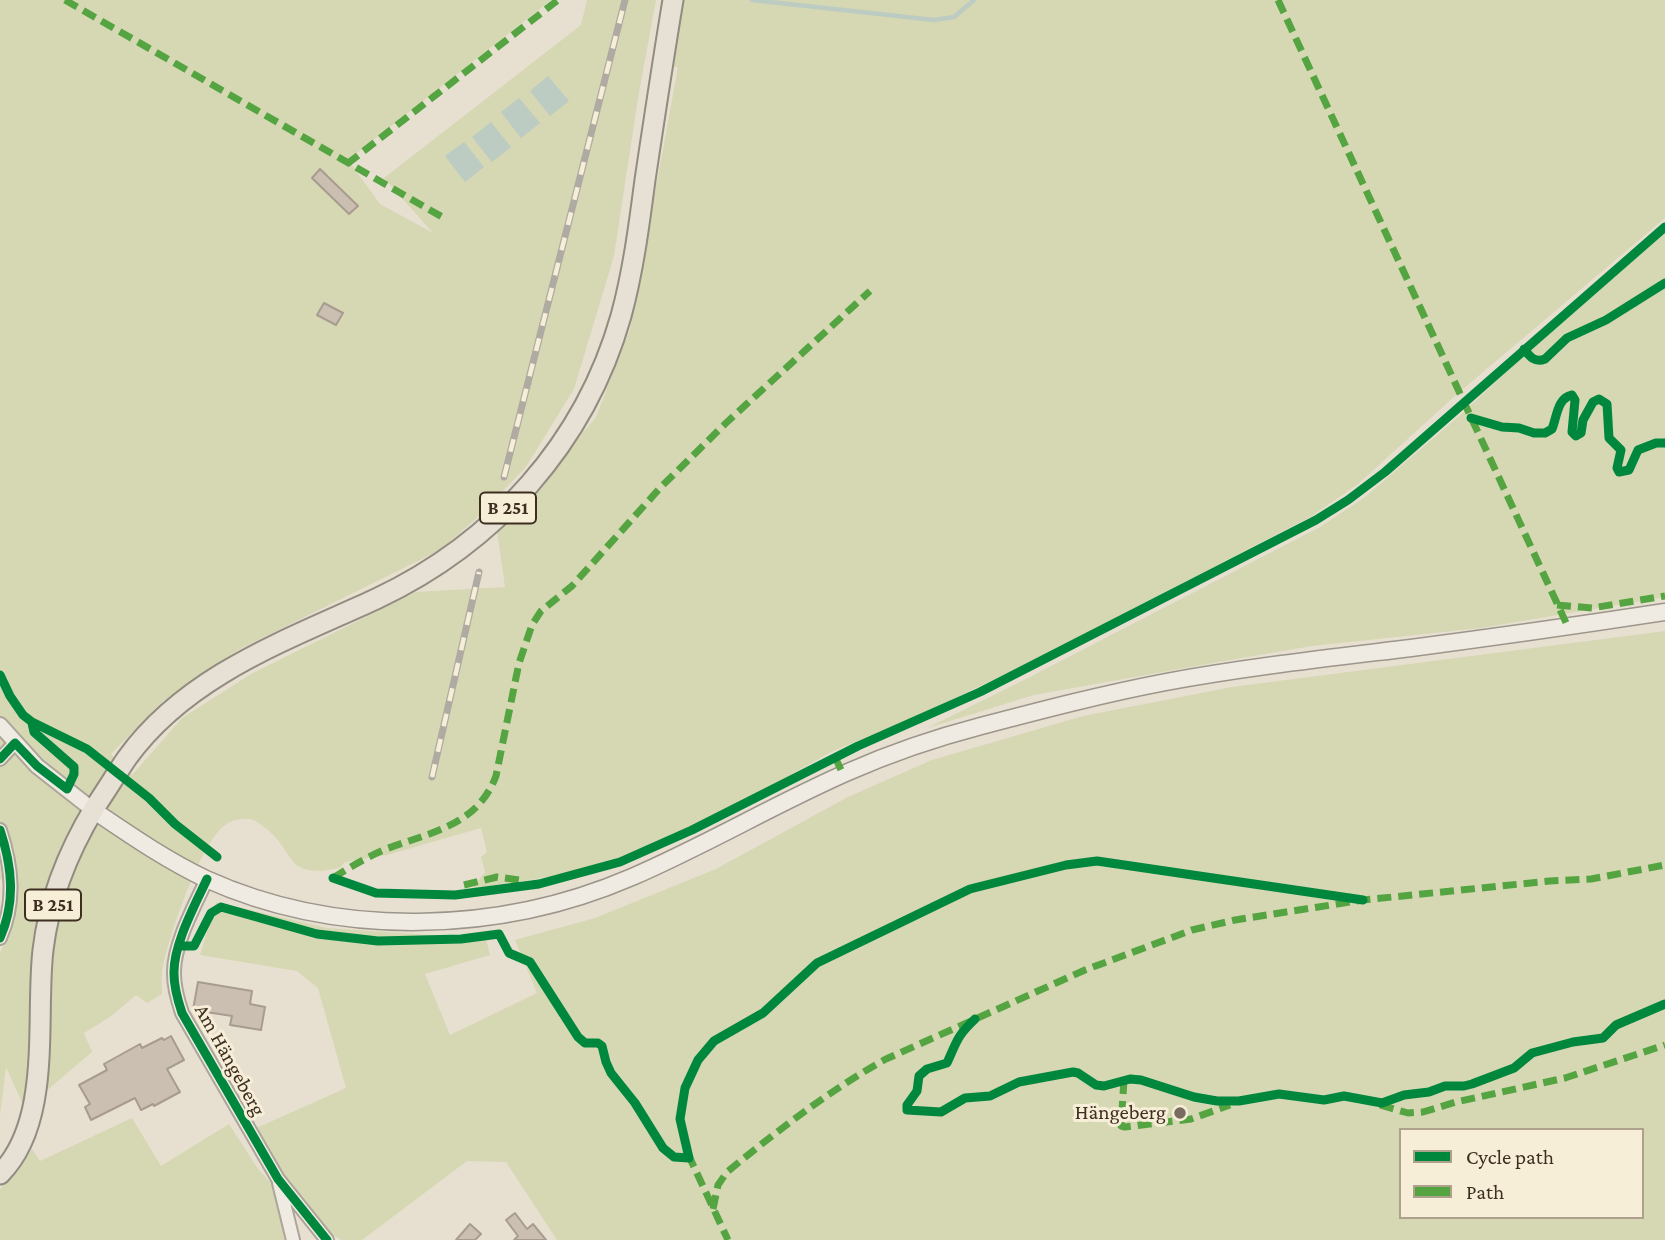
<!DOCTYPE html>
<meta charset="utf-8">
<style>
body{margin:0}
#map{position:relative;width:1665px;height:1240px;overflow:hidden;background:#e7e0d1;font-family:"Crimson Pro",serif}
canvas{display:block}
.legend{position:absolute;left:1399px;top:1128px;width:245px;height:91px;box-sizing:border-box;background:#f7eed8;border:2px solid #ada18e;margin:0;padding:9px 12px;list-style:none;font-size:21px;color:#3d2e20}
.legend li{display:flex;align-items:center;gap:14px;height:35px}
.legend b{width:35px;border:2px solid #ada18e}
</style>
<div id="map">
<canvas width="1665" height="1240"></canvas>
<ul class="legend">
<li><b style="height:9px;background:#00873e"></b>Cycle path</li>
<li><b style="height:9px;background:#54a441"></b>Path</li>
</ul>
</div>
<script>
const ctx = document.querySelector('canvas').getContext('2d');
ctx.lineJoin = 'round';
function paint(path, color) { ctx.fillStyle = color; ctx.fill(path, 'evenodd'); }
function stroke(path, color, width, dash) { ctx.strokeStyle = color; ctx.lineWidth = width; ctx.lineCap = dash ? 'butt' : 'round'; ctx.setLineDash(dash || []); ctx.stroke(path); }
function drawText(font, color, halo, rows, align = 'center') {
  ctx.font = font + ' "Crimson Pro",serif'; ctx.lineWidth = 6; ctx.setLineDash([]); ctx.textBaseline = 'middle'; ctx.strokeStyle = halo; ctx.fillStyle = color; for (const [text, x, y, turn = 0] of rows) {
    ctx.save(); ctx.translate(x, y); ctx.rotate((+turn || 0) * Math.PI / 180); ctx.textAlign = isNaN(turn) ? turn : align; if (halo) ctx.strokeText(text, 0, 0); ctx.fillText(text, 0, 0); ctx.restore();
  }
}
paint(new Path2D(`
 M 0,0 L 551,0 L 348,160 L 380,204 L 433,233 L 384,178 L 581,25 L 587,0 L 656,0 L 638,98 L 614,256 L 574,389 L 526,467 L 477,518 L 440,550 L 238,650 L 163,701 L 111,754 L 132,775 L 182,718 L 251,674 L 416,592 L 505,587 L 497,531 L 532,494 L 596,417 L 630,330 L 678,67 L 668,67 L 682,0 L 1665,0 L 1665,218 L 1456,395 L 1358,484 L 1312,516 L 1022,666 L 919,715 L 831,752 L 751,797 L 647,848 L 583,871 L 471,890 L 485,872 L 481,857 L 487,852 L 481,828 L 387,855 L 345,862 L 340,868 C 282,880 297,851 264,827 C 259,823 255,820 250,819 C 241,818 232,820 225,825 C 200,843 167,941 162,972 C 161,979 162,987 162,994 L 147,1003 L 136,995 L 110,1017 L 84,1033 L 92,1052 L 45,1092 L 52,1002 L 29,988 L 29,1060 L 24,1107 L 6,1067 L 0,1116 L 0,953 L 7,937 L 17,881 L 0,879 Z
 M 1665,226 L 1665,597 L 1481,628 L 1312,646 L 1224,661 L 1034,695 L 927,728 L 1028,678 L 1320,527 L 1365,497 L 1459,416 Z
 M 1665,631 L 1665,1240 L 557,1240 L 506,1162 L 467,1161 L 362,1240 L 341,1240 L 330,1233 L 283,1180 L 252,1130 L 346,1088 L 318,988 L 297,971 L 200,955 L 216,902 L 327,928 L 446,936 L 485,935 L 490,955 L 425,974 L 450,1035 L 537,993 L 515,940 L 595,918 L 716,869 L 848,797 L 932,760 L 1083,716 L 1232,687 ZM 1401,1130 L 1642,1130 L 1642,1217 L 1401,1217 Z
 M 132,1118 L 161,1166 L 229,1124 L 258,1169 L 271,1183 L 287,1240 L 0,1240 L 0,1189 L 15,1174 L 32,1149 L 40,1161 Z`), '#d6d7b3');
paint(new Path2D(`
 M 548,76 L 569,101 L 550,116 L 530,91 Z
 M 519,98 L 540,123 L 521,138 L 501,112 Z
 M 491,122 L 511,147 L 492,162 L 472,137 Z
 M 464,142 L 484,167 L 465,182 L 445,156 Z`), '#bcccc2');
stroke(new Path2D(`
 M 752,0 L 934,20 L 954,17 L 974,0`), '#bcccc2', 4.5);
const building = new Path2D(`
 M 320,169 L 358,206 L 349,214 L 312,178 Z
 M 324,303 L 343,313 L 336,325 L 317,315 Z
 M 198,982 L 252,991 L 250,1004 L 265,1007 L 261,1030 L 230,1025 L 232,1016 L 193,1010 Z
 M 171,1036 L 184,1060 L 167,1069 L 180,1092 L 154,1106 L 153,1104 L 141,1110 L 135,1098 L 91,1120 L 85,1107 L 90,1104 L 79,1085 L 107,1070 L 104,1064 L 140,1044 L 142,1048 L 162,1038 L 164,1040 Z
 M 515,1213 L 527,1229 L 533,1224 L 546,1240 L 514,1240 L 518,1236 L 506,1220 Z
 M 470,1224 L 481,1234 L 475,1240 L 456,1240 Z`);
paint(building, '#cbbfb2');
stroke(building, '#a89c90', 2);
const minor = new Path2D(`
 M 0,759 L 15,743
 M 0,830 C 12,866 16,902 0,938
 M 207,879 C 195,905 173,945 174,974 C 174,987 178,1001 182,1013 L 278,1179 L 327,1240
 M 279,1183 L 293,1240`);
const tertiary = new Path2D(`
 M 0,725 L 37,766 L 93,810`);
const secondary = new Path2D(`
 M 93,810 C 130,835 166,860 206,879 C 339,939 500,934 632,877 C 706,845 775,804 848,772 C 891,753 935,738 981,726 C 1042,710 1103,694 1166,682 C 1247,667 1329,658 1411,648 C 1496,637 1580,625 1665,612`);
const primary = new Path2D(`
 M 0,1174 C 53,1121 35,1018 43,950 C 49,899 69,850 95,807 C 106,791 116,774 127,758 C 187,675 287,640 376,599 C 495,543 585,443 621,316 C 633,272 639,226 645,180 C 654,120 663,60 673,0`);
stroke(minor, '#ada599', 16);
stroke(tertiary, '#ada599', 18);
stroke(secondary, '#9c958a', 19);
stroke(primary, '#928b80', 23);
stroke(minor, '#efebe3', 12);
stroke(tertiary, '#efebe3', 14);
stroke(secondary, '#efebe3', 16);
stroke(primary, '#e6e1d4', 19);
const rail = new Path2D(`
 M 504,477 L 625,0
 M 432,777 L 479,572`);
stroke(rail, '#afaaa2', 7);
stroke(rail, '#f7eed8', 4.5, [13]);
stroke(new Path2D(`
 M 65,0 L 444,218
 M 1278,0 L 1568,627
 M 347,164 L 558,0
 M 1557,605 L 1592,608 L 1665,596
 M 835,757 L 843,774
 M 333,878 C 350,867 367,857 386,849 C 431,832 477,826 496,776 L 519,663 L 532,625 L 541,611 L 572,586 L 660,488 L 726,423 L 870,291
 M 464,885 L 497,877 L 519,880
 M 1124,1080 L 1121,1126 L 1125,1127 L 1191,1119 L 1230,1105
 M 1380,1105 L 1408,1113 L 1423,1112 L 1456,1102 L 1565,1078 L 1665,1045
 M 688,1154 L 728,1240
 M 713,1209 L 718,1185 L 727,1172 C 777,1131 830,1090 886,1059 L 1085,970 L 1192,930 L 1235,920 L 1363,900 L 1550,881 L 1591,879 L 1665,865`), '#54a441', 7, [14, 7]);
stroke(new Path2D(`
 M 1524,349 C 1530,357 1535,363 1545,359 L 1567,338 L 1606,320 L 1665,283
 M 1471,418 L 1502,427 L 1519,428 L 1534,433 L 1545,433 L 1552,429 C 1557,417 1557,398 1572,395 L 1575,400 L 1572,432 L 1576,436 L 1581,433 L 1583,420 L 1593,402 L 1599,399 L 1607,404 L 1609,438 L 1621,450 L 1617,468 L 1619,472 L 1629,470 L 1638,450 L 1656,443 L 1665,443
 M 0,675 L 10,696 L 23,715 L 32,722 L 87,749 L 149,798 L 175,824 L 217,857
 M 0,759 L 15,743 L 37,766 L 67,789 L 74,774 L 74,767 L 34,732 L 32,723
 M 0,830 C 12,866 16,902 0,938
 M 333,878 L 376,893 L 455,895 L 539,884 L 620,862 L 692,830 L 858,746 L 980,692 L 1316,520 L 1348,500 L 1385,472 L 1665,227
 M 207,879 C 195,905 173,945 174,974 C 174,987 178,1001 182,1013 L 278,1179 L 327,1240
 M 180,946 L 194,946 L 211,913 L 221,907 L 317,934 L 378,941 L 461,939 L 499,934 L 509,953 L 530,962 L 578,1037 L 585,1043 L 598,1043 L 602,1046 L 606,1062 L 611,1073 L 635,1103 L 663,1148 L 674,1157 L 689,1158 L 680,1119 L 685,1088 L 698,1060 L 714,1041 L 763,1013 L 817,963 L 970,889 L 1066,865 L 1097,861 L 1363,900
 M 975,1019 C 957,1036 957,1041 947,1063 L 927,1069 L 919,1076 L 917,1091 L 907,1105 L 907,1110 L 941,1112 L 965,1098 L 990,1096 L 1019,1082 L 1073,1072 L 1078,1073 L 1096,1085 L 1104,1086 L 1130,1079 L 1141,1080 L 1194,1097 L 1217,1101 L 1239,1101 L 1279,1094 L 1324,1100 L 1344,1096 L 1382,1103 L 1404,1095 L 1429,1092 L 1445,1086 L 1464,1086 L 1472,1084 L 1514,1068 L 1532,1053 L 1573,1042 L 1603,1038 L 1616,1025 L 1665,1004`), '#00873e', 9);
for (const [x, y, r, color] of [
 [1180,1113,7,"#786c5e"]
]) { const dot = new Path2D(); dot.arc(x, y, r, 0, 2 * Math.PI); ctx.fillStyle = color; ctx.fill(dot); stroke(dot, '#f7eed8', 2.5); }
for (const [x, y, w] of [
 [508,508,56],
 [53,905,56]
]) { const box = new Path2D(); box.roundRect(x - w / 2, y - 15.5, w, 31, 5); ctx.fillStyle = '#f7eed8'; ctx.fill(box); stroke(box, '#3d2e20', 2); }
drawText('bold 19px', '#3d2e20', null, [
 ["B 251",508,508],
 ["B 251",53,905]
]);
drawText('21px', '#3d2e20', '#f7eed8', [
 ["Am Hängeberg",230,1060,61]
]);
drawText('21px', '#3d2e20', '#f7eed8', [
 ["Hängeberg",1166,1113]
], 'right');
</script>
